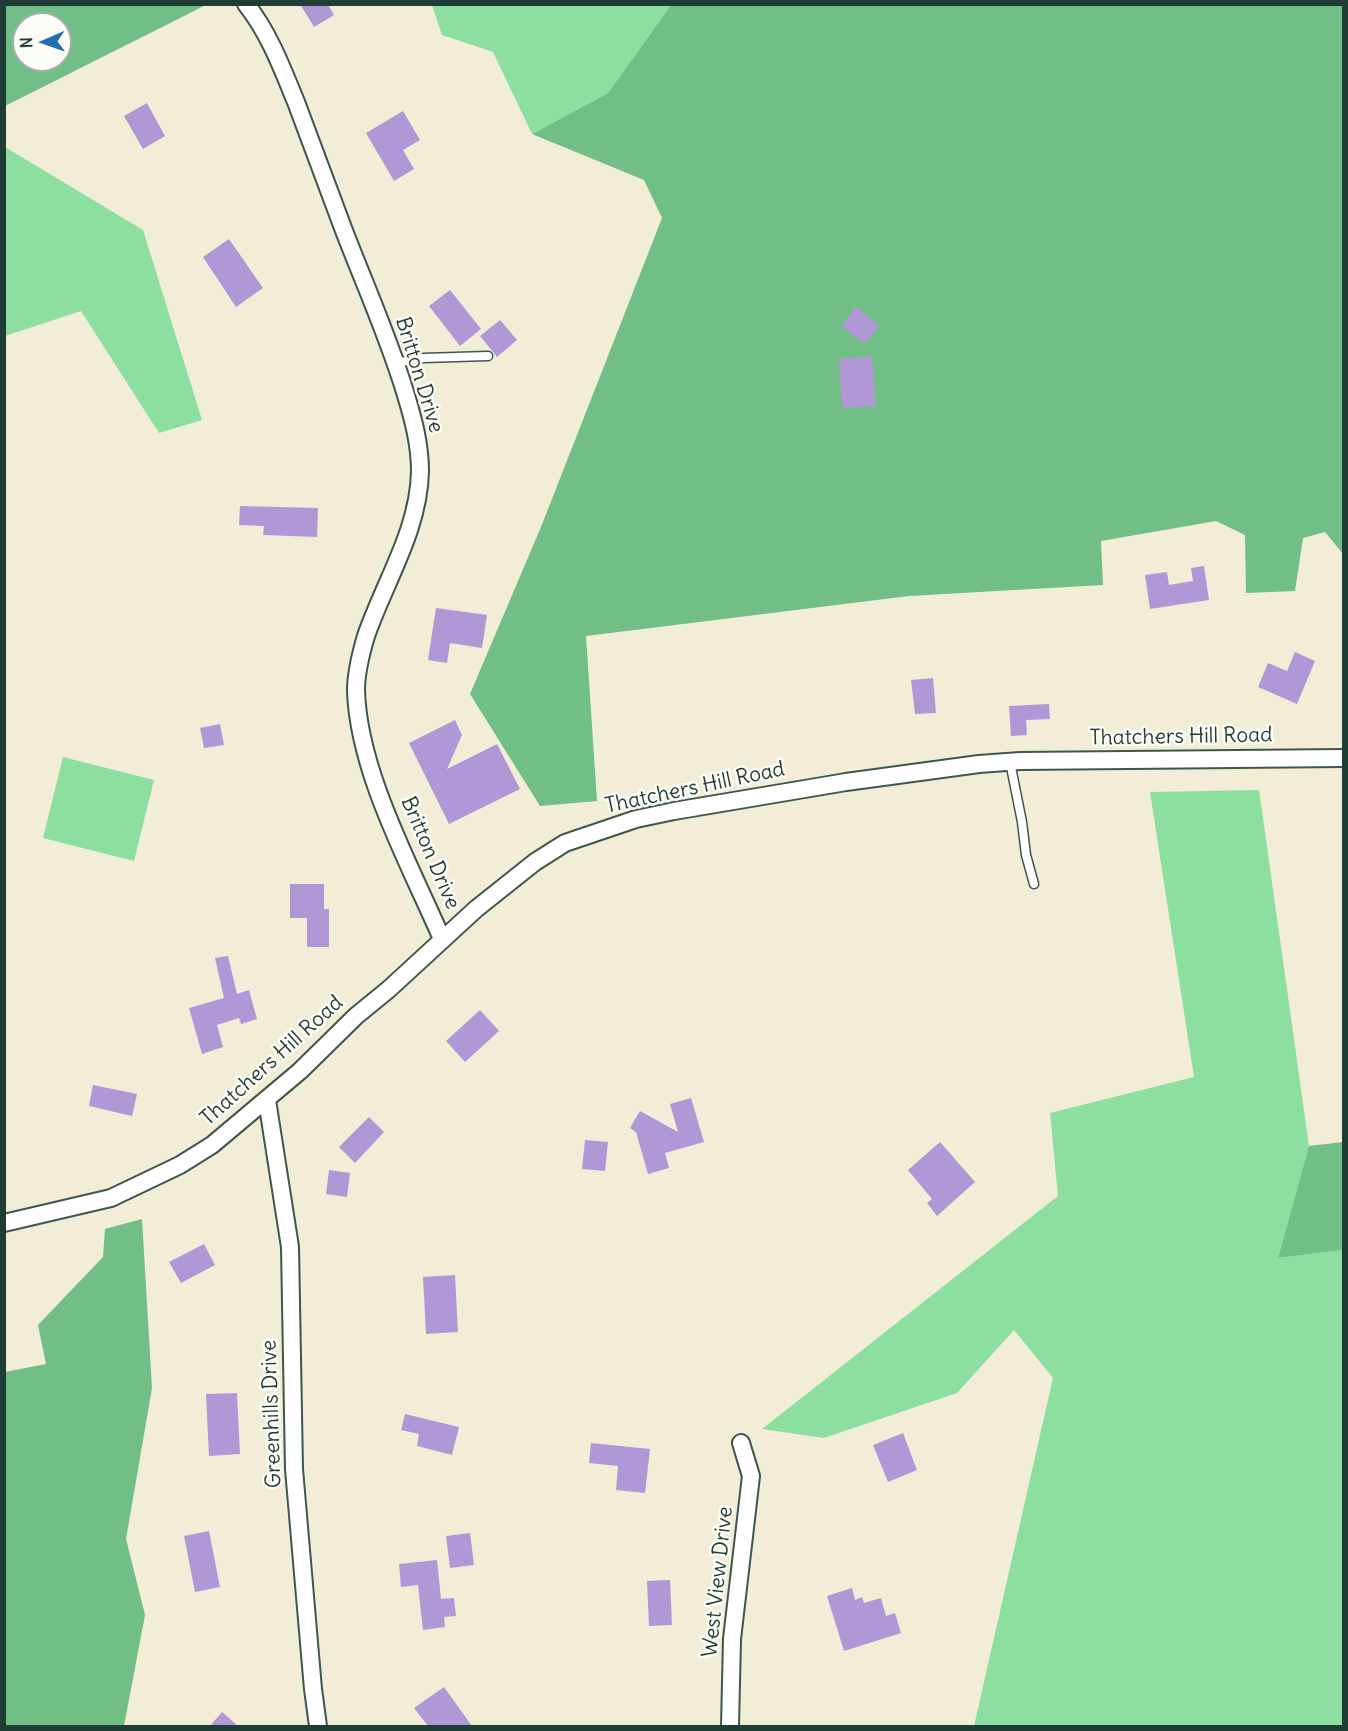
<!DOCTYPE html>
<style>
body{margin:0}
#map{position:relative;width:1348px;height:1731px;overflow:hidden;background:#f1edd6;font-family:Delius,sans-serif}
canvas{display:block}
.frame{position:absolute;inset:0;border:6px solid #1f3d34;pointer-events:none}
.north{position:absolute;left:12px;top:12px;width:60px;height:60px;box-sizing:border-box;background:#fdfcf7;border:2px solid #a4b0a9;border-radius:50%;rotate:268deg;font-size:16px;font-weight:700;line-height:24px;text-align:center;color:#1f3d34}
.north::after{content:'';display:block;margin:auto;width:21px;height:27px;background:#1f6fb2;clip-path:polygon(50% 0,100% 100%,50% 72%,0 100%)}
</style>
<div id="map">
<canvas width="1348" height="1731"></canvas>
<div class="frame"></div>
<div class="north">N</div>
</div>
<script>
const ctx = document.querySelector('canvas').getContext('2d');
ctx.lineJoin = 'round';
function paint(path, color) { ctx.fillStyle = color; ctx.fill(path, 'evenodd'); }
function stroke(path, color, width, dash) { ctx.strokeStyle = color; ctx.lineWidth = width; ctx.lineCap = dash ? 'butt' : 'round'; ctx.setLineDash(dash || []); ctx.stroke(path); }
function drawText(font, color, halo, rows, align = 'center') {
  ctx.font = font + ' Delius,sans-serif'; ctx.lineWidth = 5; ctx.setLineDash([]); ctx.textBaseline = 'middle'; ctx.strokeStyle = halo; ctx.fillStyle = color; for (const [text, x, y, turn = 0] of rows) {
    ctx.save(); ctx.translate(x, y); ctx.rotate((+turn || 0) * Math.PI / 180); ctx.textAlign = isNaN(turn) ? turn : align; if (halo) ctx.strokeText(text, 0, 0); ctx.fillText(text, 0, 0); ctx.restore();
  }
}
paint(new Path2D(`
 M 432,5 L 671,5 L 608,93 L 532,134 L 493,52 L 442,35 Z
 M 5,147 L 143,230 L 202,420 L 159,433 L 81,311 L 5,336 Z
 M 63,757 L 154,780 L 134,861 L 43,838 Z
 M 1259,790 L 1309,1146 L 1278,1258 L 1343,1250 L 1343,1726 L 974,1726 L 1053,1378 L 1014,1330 L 957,1393 L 824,1438 L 762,1429 L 1058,1196 L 1050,1113 L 1194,1077 L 1150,792 Z`), '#8cdfa0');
paint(new Path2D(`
 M 5,4 L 206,4 L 206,5 L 5,106 ZM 24,24 L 60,24 L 60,60 L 24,60 Z
 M 671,5 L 1343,5 L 1343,554 L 1325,532 L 1303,538 L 1295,591 L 1246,593 L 1245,535 L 1216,521 L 1101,541 L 1103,585 L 909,596 L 586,636 L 597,801 L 540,806 L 470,694 L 541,527 L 662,218 L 644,180 L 532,134 L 608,93 Z
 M 1343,1142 L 1343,1250 L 1278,1258 L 1309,1146 Z
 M 142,1219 L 152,1388 L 126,1539 L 145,1615 L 124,1726 L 5,1726 L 5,1372 L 46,1364 L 38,1325 L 103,1257 L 105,1229 Z`), '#71be86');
paint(new Path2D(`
 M 300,4 L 328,4 L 334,15 L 314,27 Z
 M 147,103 L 165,136 L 143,149 L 124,116 Z
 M 403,111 L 420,140 L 403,150 L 414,169 L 394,181 L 366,133 Z
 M 229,239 L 263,288 L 236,307 L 203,257 Z
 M 450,290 L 481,329 L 460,346 L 429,306 Z
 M 856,307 L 879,325 L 865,344 L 841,326 Z
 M 500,320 L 517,340 L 497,357 L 480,336 Z
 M 872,356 L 876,406 L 842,408 L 839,359 Z
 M 240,506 L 318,508 L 317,537 L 263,535 L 264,526 L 239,525 Z
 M 1204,566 L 1209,600 L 1150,609 L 1145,575 L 1167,572 L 1169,585 L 1193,581 L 1191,568 Z
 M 436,608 L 487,615 L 482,648 L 450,643 L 447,663 L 428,660 Z
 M 1295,652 L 1315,661 L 1297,704 L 1258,687 L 1268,663 L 1287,671 Z
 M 933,678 L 936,713 L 915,714 L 911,680 Z
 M 1049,704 L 1050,719 L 1026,720 L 1027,735 L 1011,736 L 1009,706 Z
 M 455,720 L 462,735 L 447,769 L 497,744 L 520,789 L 449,824 L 409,743 Z
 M 220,724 L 224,745 L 204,748 L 200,728 Z
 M 290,884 L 324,884 L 324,909 L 329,909 L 329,947 L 307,947 L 307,918 L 290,918 Z
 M 228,956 L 237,994 L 249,990 L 257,1019 L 241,1024 L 239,1018 L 217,1025 L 223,1047 L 202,1054 L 189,1008 L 224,998 L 215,958 Z
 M 480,1010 L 499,1031 L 465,1062 L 446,1041 Z
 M 93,1085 L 137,1094 L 132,1116 L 89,1106 Z
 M 691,1098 L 704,1142 L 665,1153 L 669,1168 L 648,1174 L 636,1132 L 630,1128 L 640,1111 L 678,1132 L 670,1104 Z
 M 369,1117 L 384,1132 L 355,1163 L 339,1147 Z
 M 585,1140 L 608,1142 L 605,1171 L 582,1169 Z
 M 940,1142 L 975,1182 L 937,1216 L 927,1203 L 932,1199 L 908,1170 Z
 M 329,1170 L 350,1173 L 347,1197 L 326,1194 Z
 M 204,1244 L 215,1265 L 181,1283 L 169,1262 Z
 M 455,1275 L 458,1332 L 426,1334 L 423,1277 Z
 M 237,1393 L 240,1454 L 209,1456 L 206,1394 Z
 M 405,1414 L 459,1427 L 452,1455 L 417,1446 L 419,1434 L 401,1430 Z
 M 903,1433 L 917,1470 L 888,1482 L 873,1445 Z
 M 591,1443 L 650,1449 L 645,1493 L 616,1490 L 618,1466 L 589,1463 Z
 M 209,1531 L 220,1587 L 195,1592 L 184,1536 Z
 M 470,1533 L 474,1565 L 450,1568 L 446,1536 Z
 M 437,1560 L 441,1599 L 454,1598 L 456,1616 L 444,1617 L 445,1627 L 423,1630 L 418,1585 L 401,1587 L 399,1564 Z
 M 670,1580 L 672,1625 L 649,1626 L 647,1581 Z
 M 852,1588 L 855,1600 L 862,1597 L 864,1603 L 881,1598 L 886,1616 L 895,1613 L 901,1633 L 844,1651 L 827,1596 Z
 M 444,1687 L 472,1726 L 428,1726 L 414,1708 Z
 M 222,1712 L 238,1726 L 210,1726 Z`), '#b098d6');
const service = new Path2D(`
 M 396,363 L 423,358 L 488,356
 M 1010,762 L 1022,822 L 1026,855 L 1034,884`);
const minor = new Path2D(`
 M 246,4 C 269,33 282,68 296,102 C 312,144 327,186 343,228 C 364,283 388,336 405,392 C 413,418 420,444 420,471 C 419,530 385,581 366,636 C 361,653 356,671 356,690 C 358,771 410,865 442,939
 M 267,1100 L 290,1247 L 294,1469 L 313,1689 L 318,1726
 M 4,1223 L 111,1198 L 180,1165 L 212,1145 L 300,1071 L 356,1016 L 389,989 L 476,909 L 535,862 L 565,843 L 636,819 L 674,811 L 846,782 L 979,764 L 1020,761 L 1344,758
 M 730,1726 L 732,1639 L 751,1476 L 741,1443`);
stroke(service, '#3e574c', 11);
stroke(minor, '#3e574c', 20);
stroke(service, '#fff', 8);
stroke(minor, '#fff', 16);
drawText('21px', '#1f3d34', '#fdfcf7', [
 ["Britton Drive",419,375,73],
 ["Thatchers Hill Road",1181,737,-1],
 ["Thatchers Hill Road",695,788,-12],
 ["Britton Drive",430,853,67],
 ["Thatchers Hill Road",272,1061,-42],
 ["Greenhills Drive",272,1414,-92],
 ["West View Drive",718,1582,-84]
]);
</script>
